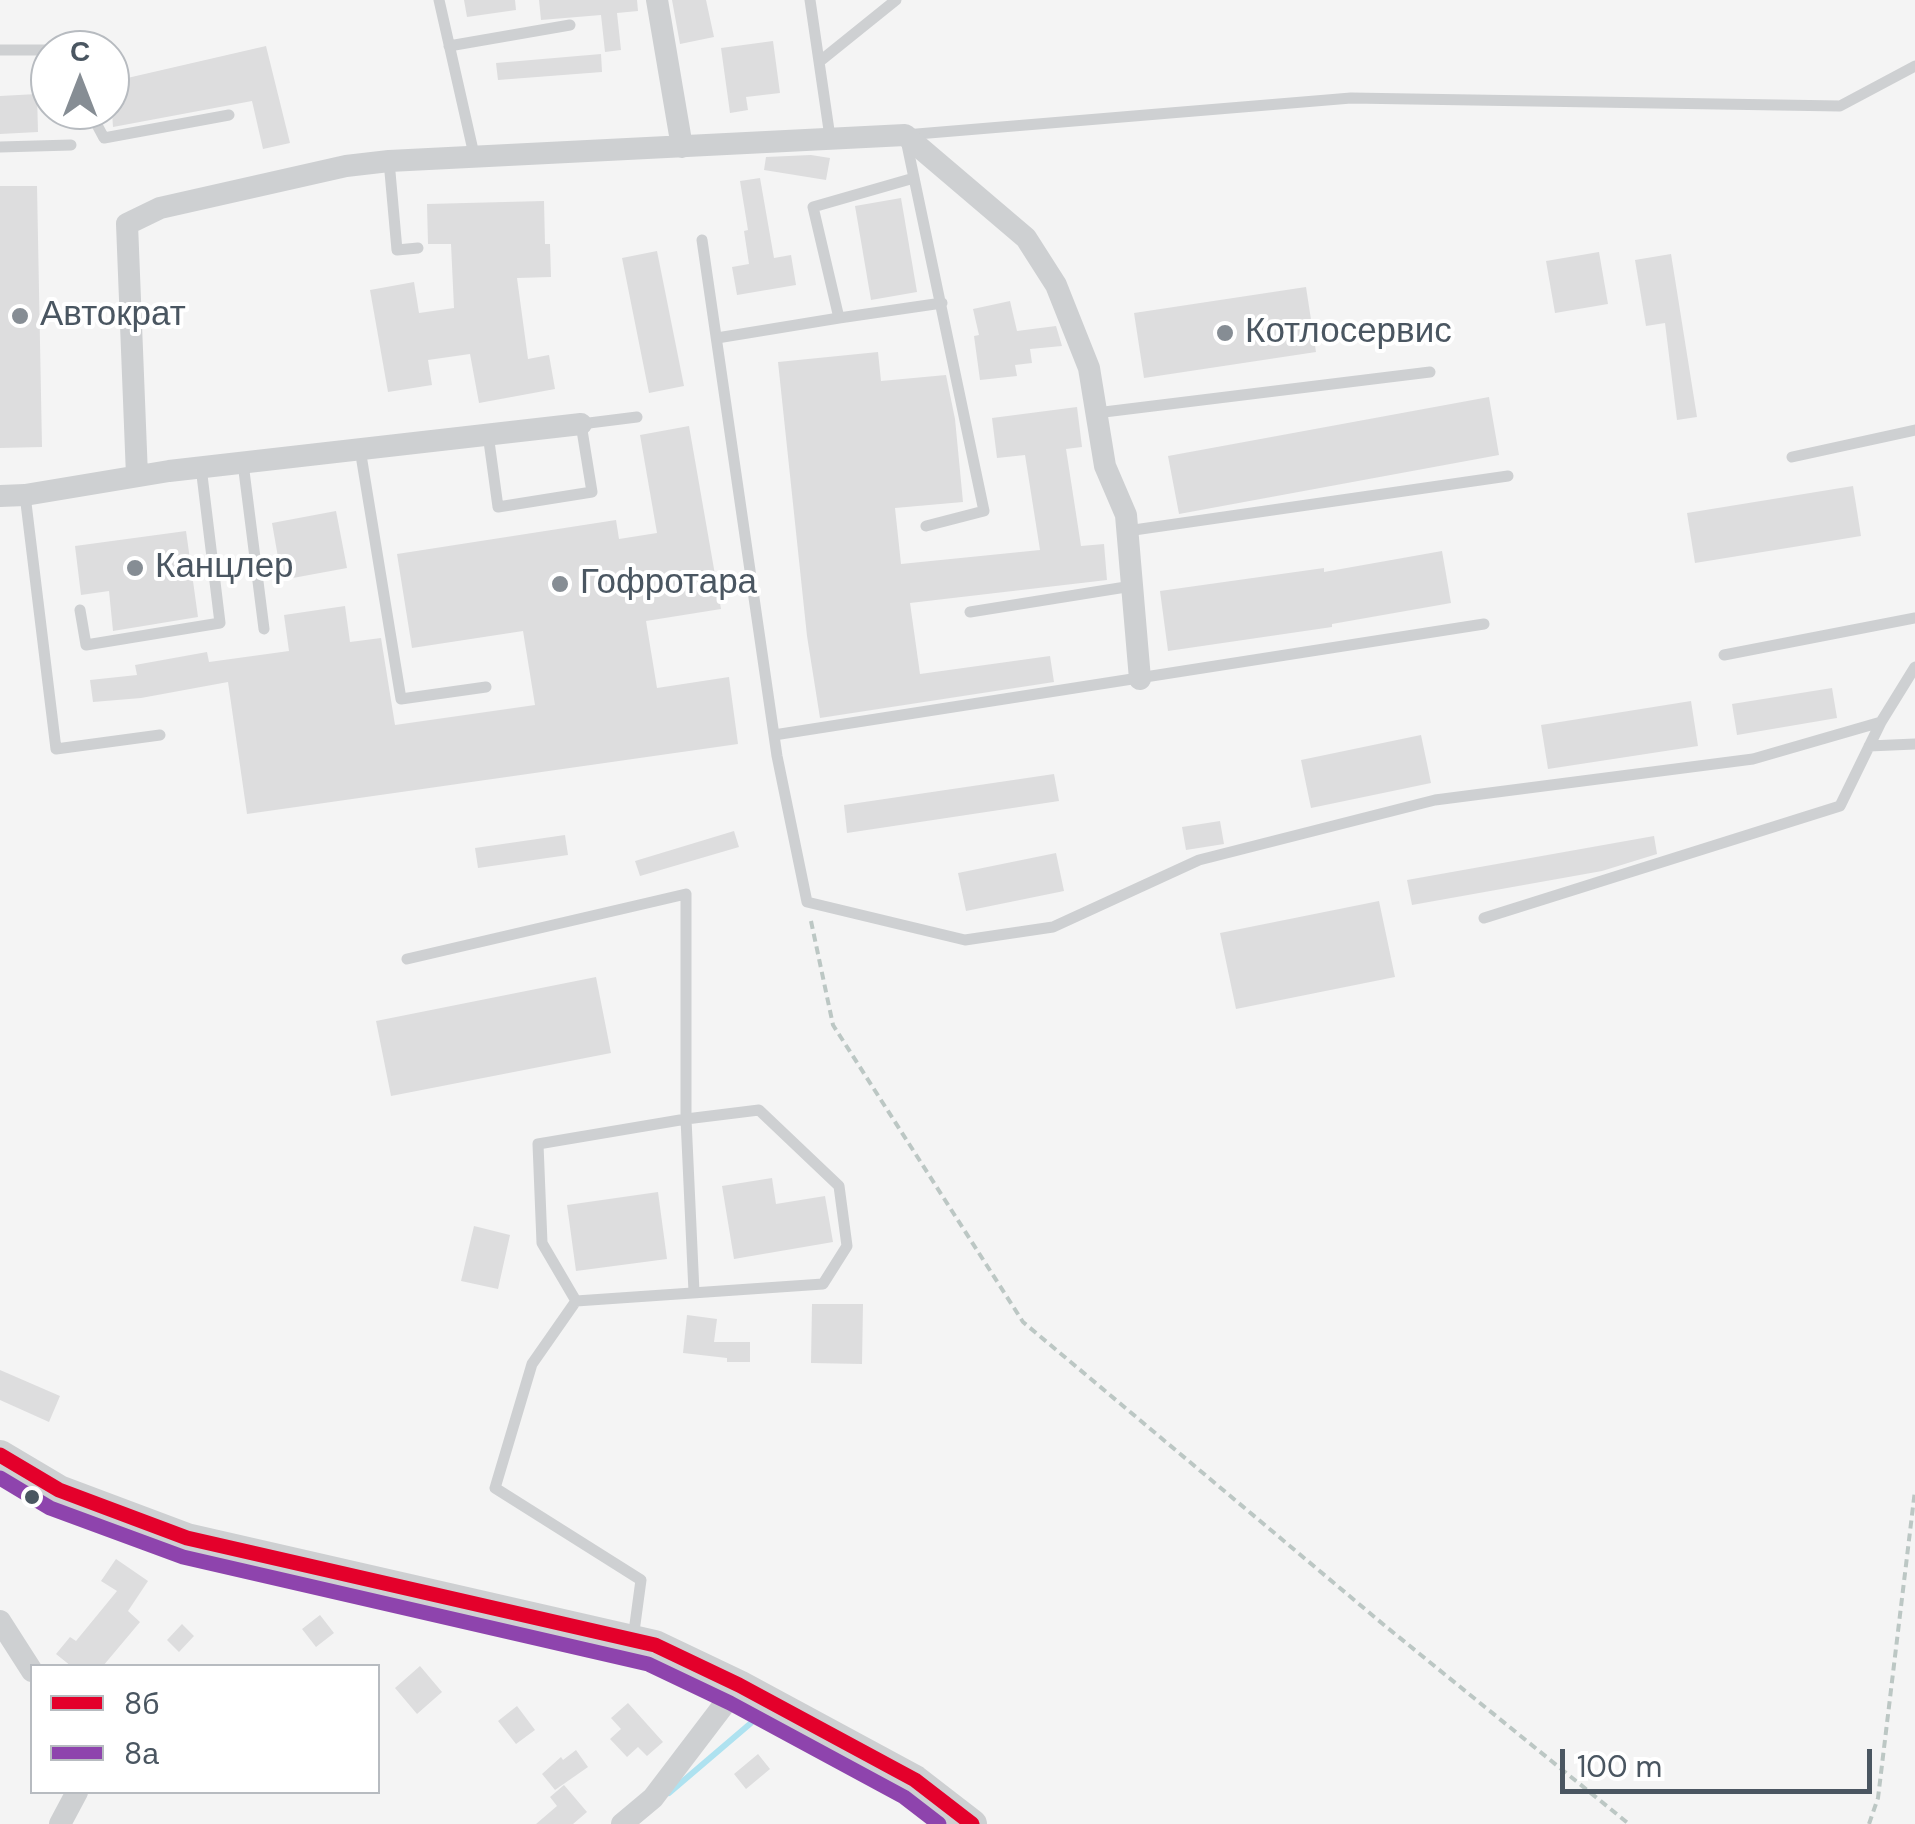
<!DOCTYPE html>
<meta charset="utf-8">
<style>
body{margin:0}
#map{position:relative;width:1915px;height:1824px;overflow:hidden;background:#f4f4f4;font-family:"DM Sans",sans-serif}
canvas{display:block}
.legend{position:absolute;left:30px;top:1664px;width:350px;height:130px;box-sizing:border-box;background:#fff;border:2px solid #b7bbc0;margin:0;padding:12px 18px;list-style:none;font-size:30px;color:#4a5661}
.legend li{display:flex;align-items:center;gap:20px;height:50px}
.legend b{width:50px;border:2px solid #b7bbc0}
.north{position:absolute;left:30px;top:30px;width:100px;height:100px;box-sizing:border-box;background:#fff;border:2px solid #b7bbc0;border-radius:50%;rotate:0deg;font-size:28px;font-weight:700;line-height:40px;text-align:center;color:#4a5661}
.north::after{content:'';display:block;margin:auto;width:35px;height:45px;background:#868d94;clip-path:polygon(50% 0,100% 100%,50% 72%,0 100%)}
.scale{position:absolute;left:1560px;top:1749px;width:312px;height:45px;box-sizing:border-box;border:5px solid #4a5661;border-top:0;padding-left:12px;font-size:30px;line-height:35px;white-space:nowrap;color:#4a5661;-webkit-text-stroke:8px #fff;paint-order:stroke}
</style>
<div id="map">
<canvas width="1915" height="1824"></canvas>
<ul class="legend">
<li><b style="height:12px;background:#e4002b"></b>8б</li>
<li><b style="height:12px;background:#8e44ad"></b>8а</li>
</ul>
<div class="north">С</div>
<div class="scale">100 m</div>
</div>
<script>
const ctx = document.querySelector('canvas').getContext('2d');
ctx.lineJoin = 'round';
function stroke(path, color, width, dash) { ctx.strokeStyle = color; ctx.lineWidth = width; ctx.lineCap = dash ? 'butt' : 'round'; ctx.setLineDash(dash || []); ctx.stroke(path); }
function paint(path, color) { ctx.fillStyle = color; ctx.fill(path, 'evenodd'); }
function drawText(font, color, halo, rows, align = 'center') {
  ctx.font = font + ' "DM Sans",sans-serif'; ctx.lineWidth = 8; ctx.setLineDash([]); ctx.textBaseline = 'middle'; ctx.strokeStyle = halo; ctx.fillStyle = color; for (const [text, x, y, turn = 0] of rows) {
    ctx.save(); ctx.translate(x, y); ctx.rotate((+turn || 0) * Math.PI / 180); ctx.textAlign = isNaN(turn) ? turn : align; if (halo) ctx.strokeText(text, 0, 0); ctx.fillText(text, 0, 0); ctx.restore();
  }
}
stroke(new Path2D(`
 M 669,1793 L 751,1723`), '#aee2f0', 6);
paint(new Path2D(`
 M 464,0 L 515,0 L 516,10 L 467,17 Z
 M 539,0 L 637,0 L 638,11 L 617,13 L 621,50 L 605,52 L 601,15 L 541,20 Z
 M 672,0 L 706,0 L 714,37 L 680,44 Z
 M 773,41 L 780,93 L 746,97 L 748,110 L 730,113 L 721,48 Z
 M 266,46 L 290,143 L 263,149 L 252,101 L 113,127 L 110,82 Z
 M 601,54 L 602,72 L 498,80 L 496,63 Z
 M 37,94 L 38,132 L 0,134 L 0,96 Z
 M 811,155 L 830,158 L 826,180 L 764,170 L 766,157 Z
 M 760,178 L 774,258 L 791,255 L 796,285 L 737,295 L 732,267 L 749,264 L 744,231 L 748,230 L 740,181 Z
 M 0,186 L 37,186 L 42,447 L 0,448 Z
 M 901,198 L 917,292 L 871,300 L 855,206 Z
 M 544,201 L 545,244 L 550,244 L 551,277 L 517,278 L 528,359 L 549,355 L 555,389 L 479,403 L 470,354 L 428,360 L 432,385 L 388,392 L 370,290 L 414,282 L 419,313 L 454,308 L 451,244 L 428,244 L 427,204 Z
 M 657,251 L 684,386 L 649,393 L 622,258 Z
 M 1599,252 L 1608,304 L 1555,313 L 1546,261 Z
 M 1671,254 L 1697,417 L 1677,420 L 1665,323 L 1646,326 L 1635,260 Z
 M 1306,287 L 1316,352 L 1144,378 L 1134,313 Z
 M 1010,301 L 1017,331 L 1056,326 L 1062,346 L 1030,349 L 1032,363 L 1015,365 L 1017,376 L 980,380 L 974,336 L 979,335 L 973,309 Z
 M 878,352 L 881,381 L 946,375 L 955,419 L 963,502 L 895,508 L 901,564 L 1040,550 L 1025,455 L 997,458 L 992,418 L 1077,407 L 1082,447 L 1066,449 L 1081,546 L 1104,544 L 1107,580 L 910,603 L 920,674 L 1050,656 L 1054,682 L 820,718 L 807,636 L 778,362 Z
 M 1489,397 L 1499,455 L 1179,514 L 1168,456 Z
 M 689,426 L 721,609 L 646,621 L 657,688 L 729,677 L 738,744 L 247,814 L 228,682 L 141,698 L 93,702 L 90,680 L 137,675 L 135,665 L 207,652 L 209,662 L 289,651 L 284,615 L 345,606 L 350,642 L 381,638 L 395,725 L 535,705 L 523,631 L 412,648 L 397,554 L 616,520 L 619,539 L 657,533 L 640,435 Z
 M 1853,486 L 1861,536 L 1695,563 L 1687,513 Z
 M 336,511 L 347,568 L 282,580 L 272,523 Z
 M 186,531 L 198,617 L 113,631 L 109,591 L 81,595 L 75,546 Z
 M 1442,551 L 1451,603 L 1332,624 L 1332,627 L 1168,651 L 1160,591 L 1324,568 L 1324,572 Z
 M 1832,688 L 1837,718 L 1737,735 L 1732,704 Z
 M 1691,701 L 1698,746 L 1548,769 L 1541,725 Z
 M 1421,735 L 1431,783 L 1311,808 L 1301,760 Z
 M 1054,774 L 1059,801 L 847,833 L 844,805 Z
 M 1220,821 L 1224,844 L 1186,850 L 1182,827 Z
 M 734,831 L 739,847 L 640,876 L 635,861 Z
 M 565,835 L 568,855 L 478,868 L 475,848 Z
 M 1654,836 L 1657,854 L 1602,871 L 1412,905 L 1407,880 Z
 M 1056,853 L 1064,891 L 966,911 L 958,873 Z
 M 1379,901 L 1395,977 L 1236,1009 L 1220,933 Z
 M 596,977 L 611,1053 L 391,1096 L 376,1021 Z
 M 772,1178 L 776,1204 L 825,1196 L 833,1242 L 734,1259 L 722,1186 Z
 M 658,1192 L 667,1259 L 576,1271 L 567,1205 Z
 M 474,1226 L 510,1235 L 498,1289 L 461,1281 Z
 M 812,1304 L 863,1304 L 862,1364 L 811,1363 Z
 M 687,1315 L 717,1319 L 714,1342 L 750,1342 L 750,1362 L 727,1362 L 727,1358 L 683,1353 Z
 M 0,1370 L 60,1396 L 49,1422 L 0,1400 Z
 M 116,1559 L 148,1581 L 128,1611 L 140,1622 L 103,1666 L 71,1666 L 56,1654 L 70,1637 L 76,1641 L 117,1591 L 101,1581 Z
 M 320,1615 L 334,1633 L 316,1647 L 302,1629 Z
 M 182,1624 L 194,1636 L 179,1652 L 167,1640 Z
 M 420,1666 L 442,1692 L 417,1714 L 395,1688 Z
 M 628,1703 L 663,1742 L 647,1756 L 638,1747 L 627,1757 L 610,1739 L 621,1729 L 611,1718 Z
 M 517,1706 L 535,1730 L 516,1744 L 498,1721 Z
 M 576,1750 L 588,1767 L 555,1790 L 542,1774 L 561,1757 L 563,1760 Z
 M 758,1754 L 770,1769 L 746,1789 L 734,1774 Z
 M 564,1785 L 587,1812 L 573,1824 L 536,1824 L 557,1806 L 550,1797 Z`), '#ddddde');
stroke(new Path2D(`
 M 811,921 L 833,1025 L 1023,1322 L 1384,1625 L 1629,1824
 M 1869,1824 L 1878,1798 L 1915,1490`), '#bcc7c4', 4, [8, 5]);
stroke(new Path2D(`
 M 439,0 L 475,159
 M 810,0 L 830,137
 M 449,46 L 570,25
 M 0,50 L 50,50
 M 819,62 L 896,0
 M 89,110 L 104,138 L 229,115
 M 0,147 L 71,145
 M 389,161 L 397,250 L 418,248
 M 914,178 L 813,207 L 839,318 L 942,303
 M 702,240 L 777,756 L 807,902 L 965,940 L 1053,927 L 1199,860 L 1435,800 L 1753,759 L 1881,722 L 1915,667
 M 717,338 L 839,318
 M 1096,413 L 1430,372
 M 488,434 L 498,507 L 592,492 L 581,424 L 637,417
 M 360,449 L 401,699 L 486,687
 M 1792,457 L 1915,430
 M 243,463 L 264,629
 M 25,495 L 56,749 L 160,735
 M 926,526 L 984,511 L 905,135 L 1351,98 L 1840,106 L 1915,66
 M 1127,531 L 1508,476
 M 80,610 L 86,645 L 220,623 L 201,467
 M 970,612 L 1132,586
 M 1724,655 L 1915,618
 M 774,735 L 1484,624
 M 1869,746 L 1915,744
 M 1484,918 L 1840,806 L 1881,722
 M 407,959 L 686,894 L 686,1119 L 694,1292
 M 576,1301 L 542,1243 L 538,1144 L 686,1119 L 759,1110 L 839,1186 L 847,1246 L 823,1284 L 576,1301 L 532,1364 L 495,1488 L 641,1580 L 633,1639`), '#ced0d2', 11);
stroke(new Path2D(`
 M 657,0 L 682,147
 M 137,476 L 127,224 L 160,208 L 346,166 L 389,161 L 905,135 L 1026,238 L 1056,285 L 1089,368 L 1105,466 L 1126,515 L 1140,679
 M 0,496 L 25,495 L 169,471 L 581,424
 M 0,1621 L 32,1671
 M 60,1824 L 77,1792
 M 622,1824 L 653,1798 L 739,1685`), '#ced0d2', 22);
stroke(new Path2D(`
 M 0,1455 L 59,1490 L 187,1538 L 655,1645 L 739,1685 L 915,1780 L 972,1824`), '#ced0d2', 30);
stroke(new Path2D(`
 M 0,1455 L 59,1490 L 187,1538 L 655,1645 L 739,1685 L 915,1780 L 972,1824`), '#e4002b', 15);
stroke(new Path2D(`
 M 0,1478 L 50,1508 L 183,1557 L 648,1664 L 730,1703 L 904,1797 L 939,1824`), '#8e44ad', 15);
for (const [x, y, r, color] of [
 [20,316,10,"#868d94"],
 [1225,333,10,"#868d94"],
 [135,568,10,"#868d94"],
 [560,584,10,"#868d94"],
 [32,1497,9,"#4a5661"]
]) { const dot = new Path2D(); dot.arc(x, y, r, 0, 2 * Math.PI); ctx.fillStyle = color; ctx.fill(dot); stroke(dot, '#fff', 4); }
drawText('35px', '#4a5661', '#fff', [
 ["Автократ",40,316],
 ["Котлосервис",1245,333],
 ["Канцлер",155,568],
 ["Гофротара",580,584]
], 'left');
</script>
